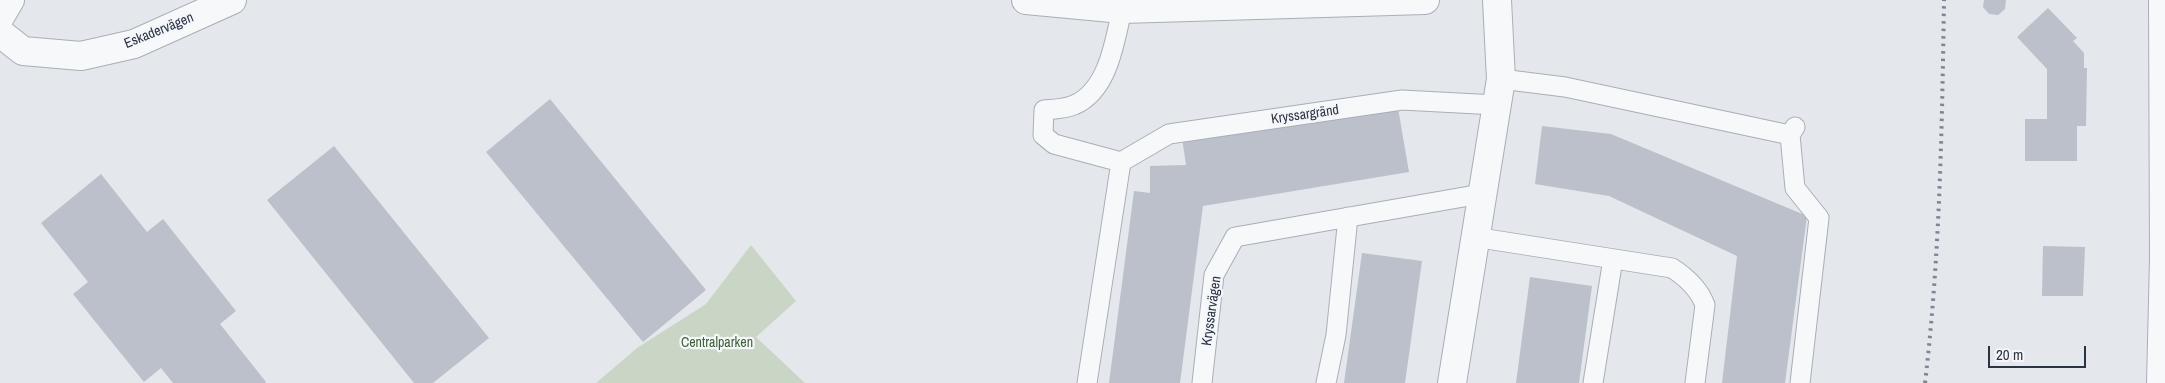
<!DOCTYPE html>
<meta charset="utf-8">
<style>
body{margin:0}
#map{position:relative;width:2165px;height:383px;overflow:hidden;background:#e4e7ec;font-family:"Archivo Narrow",sans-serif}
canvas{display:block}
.scale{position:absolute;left:1988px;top:346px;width:98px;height:22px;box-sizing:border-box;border:2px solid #2b3445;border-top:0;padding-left:6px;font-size:15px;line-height:18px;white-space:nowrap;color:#2b3445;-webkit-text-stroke:4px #f4f6f9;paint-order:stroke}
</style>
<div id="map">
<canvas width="2165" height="383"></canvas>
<div class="scale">20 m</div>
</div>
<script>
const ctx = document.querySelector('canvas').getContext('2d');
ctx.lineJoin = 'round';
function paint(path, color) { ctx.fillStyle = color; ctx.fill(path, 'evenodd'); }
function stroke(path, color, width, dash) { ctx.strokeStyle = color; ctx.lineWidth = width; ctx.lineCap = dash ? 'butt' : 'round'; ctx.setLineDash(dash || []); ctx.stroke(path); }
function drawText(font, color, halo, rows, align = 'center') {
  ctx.font = font + ' "Archivo Narrow",sans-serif'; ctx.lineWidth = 4.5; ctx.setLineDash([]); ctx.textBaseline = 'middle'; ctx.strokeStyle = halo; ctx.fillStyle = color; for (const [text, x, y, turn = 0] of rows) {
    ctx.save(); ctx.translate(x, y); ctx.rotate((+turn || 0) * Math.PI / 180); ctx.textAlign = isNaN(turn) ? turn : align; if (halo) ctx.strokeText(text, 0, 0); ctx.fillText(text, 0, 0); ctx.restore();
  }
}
paint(new Path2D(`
 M 751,245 L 796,301 L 756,337 L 805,383 L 596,383 L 637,348 L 706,304 Z`), '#c9d6c5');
paint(new Path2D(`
 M 1984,0 L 2006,0 L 2005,9 L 1998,15 L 1989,14 L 1983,7 Z
 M 2048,8 L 2077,38 L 2073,41 L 2084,53 L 2084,68 L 2087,68 L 2086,126 L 2077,126 L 2077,161 L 2025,161 L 2025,119 L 2047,119 L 2047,69 L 2017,37 Z
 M 550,99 L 706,290 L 643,342 L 486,152 Z
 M 1398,108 L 1409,172 L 1203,206 L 1180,383 L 1109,383 L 1134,191 L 1150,193 L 1150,166 L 1186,165 L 1182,138 Z
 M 1542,126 L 1611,134 L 1807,216 L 1785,383 L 1722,383 L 1737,256 L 1609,196 L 1535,184 Z
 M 334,146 L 489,338 L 433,383 L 414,383 L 267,200 Z
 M 101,174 L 147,232 L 163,219 L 236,311 L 220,324 L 266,382 L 265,383 L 173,383 L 161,368 L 144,382 L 73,294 L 88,282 L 41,223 Z
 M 2043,246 L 2085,247 L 2083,296 L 2042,296 Z
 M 1362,253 L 1422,261 L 1405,383 L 1344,383 Z
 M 1530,277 L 1592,286 L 1579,383 L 1516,383 Z`), '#bbc0ca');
const service = new Path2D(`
 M 1501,79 L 1565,87 L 1790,135
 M 1795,127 L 1790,135 L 1795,188 L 1819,218 L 1800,383
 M 1121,162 L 1054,144 L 1043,135 L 1044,110 C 1053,109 1065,109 1074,105 C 1108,91 1115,41 1122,9
 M 1474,237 L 1672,268 C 1686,277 1699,289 1705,305 L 1695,383
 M 1087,383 L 1121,162 L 1169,134 L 1402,100 L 1496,105
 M 1202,383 L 1214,275 L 1235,237 L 1481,194
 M 1326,383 L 1336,335 L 1348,217
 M 1593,383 L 1613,259`);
const minor = new Path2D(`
 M 1026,0 L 1122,9 L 1425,0
 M 0,17 L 10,0
 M 0,33 L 23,51 L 81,56 L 134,44 L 232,0
 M 1452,383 L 1501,79 L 1497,0`);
const tertiary = new Path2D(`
 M 2161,383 L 2164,259 L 2163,0`);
stroke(service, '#a9aeb7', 21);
stroke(minor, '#a9aeb7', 30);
stroke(tertiary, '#a9aeb7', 30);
stroke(service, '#f7f8fa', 19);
stroke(minor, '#f7f8fa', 28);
stroke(tertiary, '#f7f8fa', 28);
stroke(new Path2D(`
 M 1925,383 C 1940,256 1942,128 1944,0`), '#7d8696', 4, [2.5, 5]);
drawText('14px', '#2b3445', '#f4f6f9', [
 ["Eskadervägen",159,31,-22],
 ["Kryssargränd",1305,115,-8],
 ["Kryssarvägen",1212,311,-82]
]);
drawText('14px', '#3f6138', '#f4f6f9', [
 ["Centralparken",717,343]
]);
</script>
